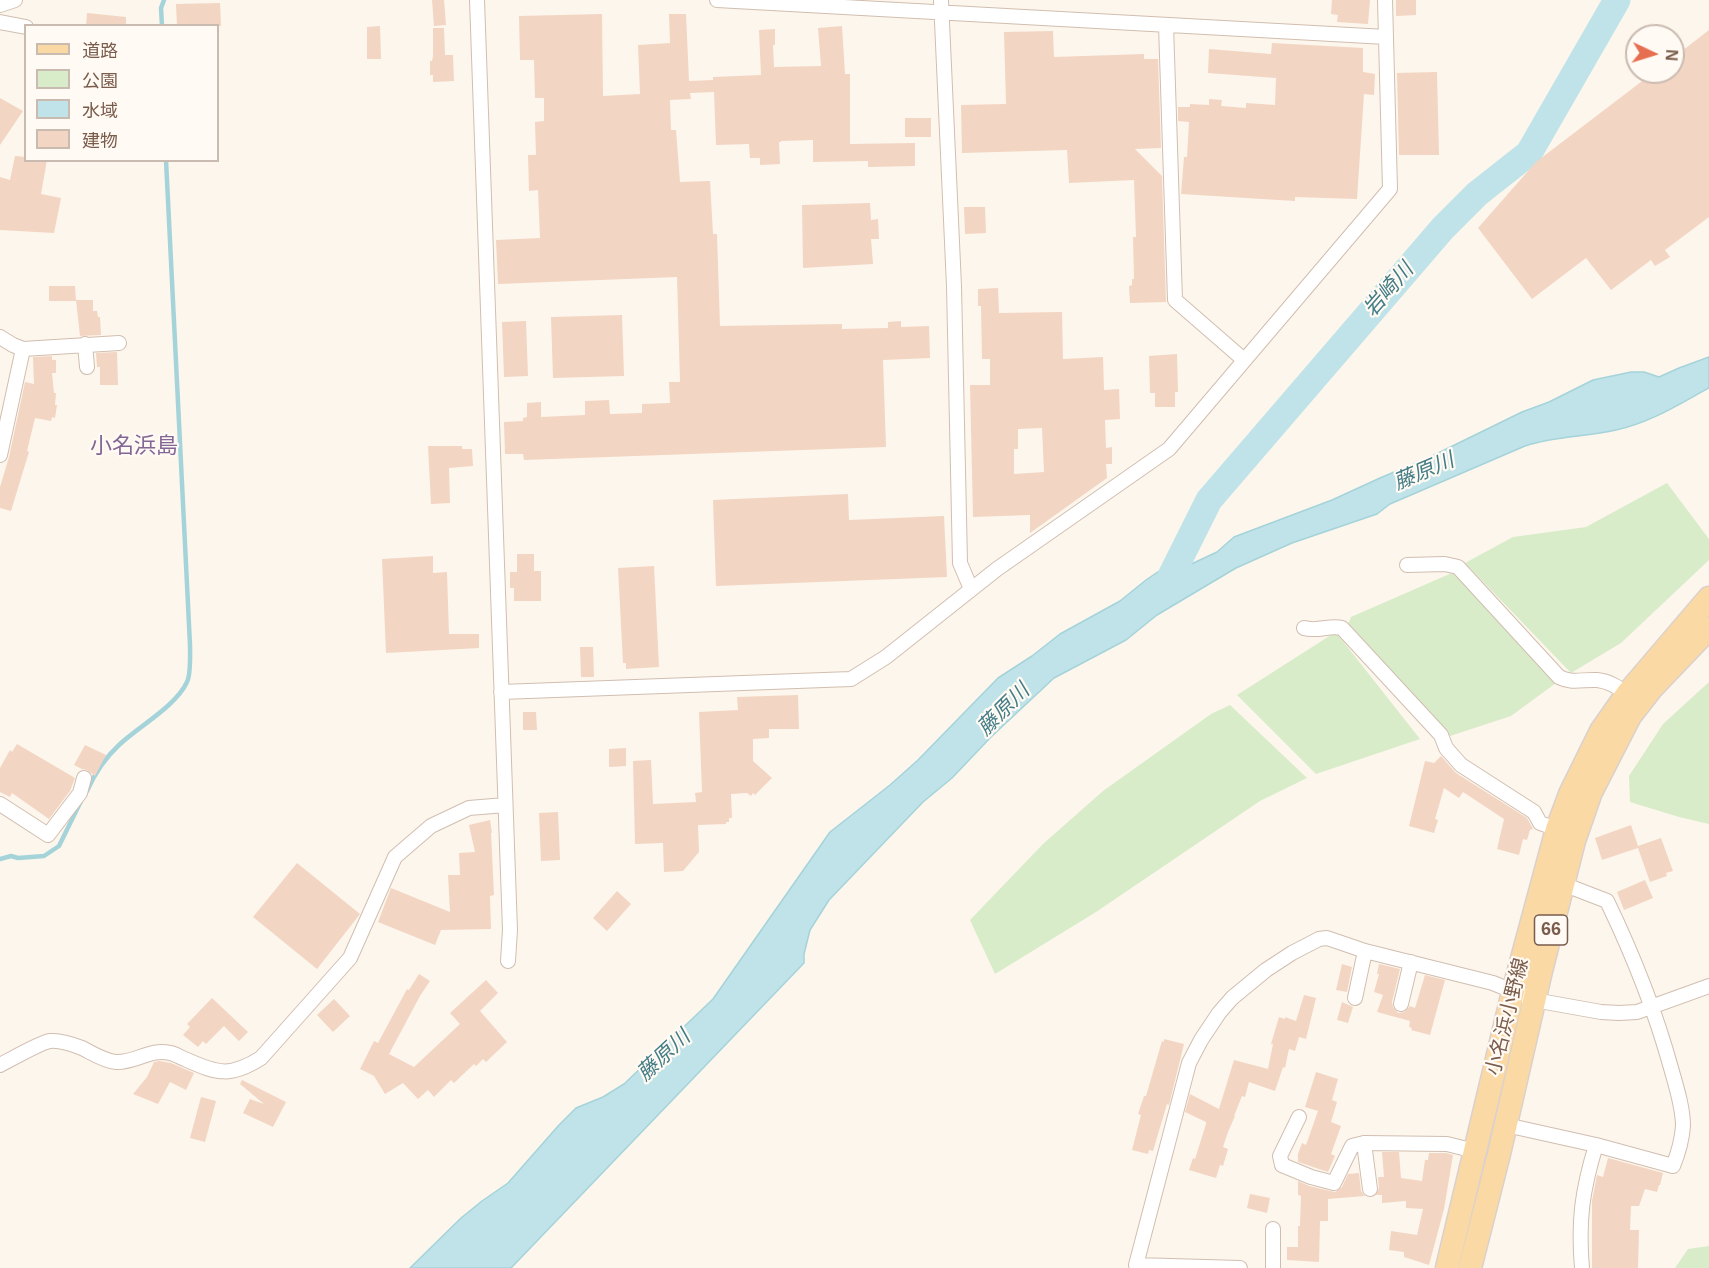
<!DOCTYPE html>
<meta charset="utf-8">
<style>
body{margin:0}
#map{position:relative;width:1709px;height:1268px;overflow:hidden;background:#fdf6ec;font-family:Helvetica,"Noto Sans JP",sans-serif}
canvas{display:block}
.legend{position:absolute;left:24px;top:24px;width:195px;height:138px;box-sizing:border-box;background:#fffaf3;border:2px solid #cabbb1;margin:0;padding:8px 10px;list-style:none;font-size:18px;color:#7a5c4d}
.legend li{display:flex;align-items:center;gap:12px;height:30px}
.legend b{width:30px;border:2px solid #cabbb1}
.north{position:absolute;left:1625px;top:24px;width:60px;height:60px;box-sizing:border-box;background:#fffaf3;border:2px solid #cabbb1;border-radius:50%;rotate:94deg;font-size:16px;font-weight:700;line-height:24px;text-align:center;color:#7a5c4d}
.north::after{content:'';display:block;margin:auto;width:21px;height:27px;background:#e76f51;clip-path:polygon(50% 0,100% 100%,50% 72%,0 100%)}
</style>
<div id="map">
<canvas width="1709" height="1268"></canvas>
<ul class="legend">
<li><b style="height:8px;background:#fbd9a5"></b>道路</li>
<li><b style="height:16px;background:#d8ecc9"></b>公園</li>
<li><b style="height:16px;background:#bfe3e8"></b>水域</li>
<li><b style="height:16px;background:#f3d5c3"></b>建物</li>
</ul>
<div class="north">N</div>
</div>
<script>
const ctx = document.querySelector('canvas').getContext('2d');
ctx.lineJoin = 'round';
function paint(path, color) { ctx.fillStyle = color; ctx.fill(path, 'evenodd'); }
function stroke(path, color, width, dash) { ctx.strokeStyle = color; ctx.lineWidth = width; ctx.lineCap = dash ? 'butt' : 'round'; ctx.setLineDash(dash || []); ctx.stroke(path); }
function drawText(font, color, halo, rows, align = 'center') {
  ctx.font = font + ' Helvetica,"Noto Sans JP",sans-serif'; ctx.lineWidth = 4.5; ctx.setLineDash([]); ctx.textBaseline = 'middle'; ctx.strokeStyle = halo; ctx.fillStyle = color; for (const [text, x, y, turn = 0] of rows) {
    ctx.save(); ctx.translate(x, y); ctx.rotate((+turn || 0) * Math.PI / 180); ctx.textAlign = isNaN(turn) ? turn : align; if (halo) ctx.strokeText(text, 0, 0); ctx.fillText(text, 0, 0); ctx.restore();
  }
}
paint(new Path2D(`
 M 1667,483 L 1709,539 L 1709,560 L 1621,643 L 1571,673 L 1465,563 L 1513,537 L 1586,527 Z
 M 1454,572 L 1556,683 L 1511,716 L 1447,737 L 1346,630 L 1351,617 Z
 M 1331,635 L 1338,635 L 1420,739 L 1316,774 L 1237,695 Z
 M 1709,682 L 1709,824 L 1679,817 L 1630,802 L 1629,776 L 1663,724 Z
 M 1230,705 L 1307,778 L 1260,801 L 1096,912 L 995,974 L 970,920 L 1043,844 L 1103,791 L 1211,714 Z
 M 1709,1246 L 1709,1268 L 1675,1268 L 1688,1249 Z`), '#d8ecc9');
const water = new Path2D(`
 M 1709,357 L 1709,388 C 1679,404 1650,423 1616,430 C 1586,437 1555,436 1525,446 L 1390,504 L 1377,514 L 1292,543 L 1236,568 L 1157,615 L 1126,640 L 1054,678 L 991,737 L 952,778 L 923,802 L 829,900 L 810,930 L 804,954 L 804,963 L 511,1268 L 410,1268 L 461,1218 L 482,1201 L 508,1183 L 559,1125 L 576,1108 L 603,1097 L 624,1084 L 713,999 L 830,832 L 890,785 L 918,760 L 998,678 L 1032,656 L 1060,634 L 1120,601 L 1146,580 L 1162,569 L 1185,567 L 1217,552 L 1234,537 L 1332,500 L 1380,478 L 1432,456 L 1522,412 L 1549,402 L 1593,380 L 1631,372 L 1644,372 L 1659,377 L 1679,368 Z`);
paint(water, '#bfe3e8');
stroke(water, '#a5d3da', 1.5);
stroke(new Path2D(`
 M 162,26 L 161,8 L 164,0
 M 87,791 C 94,775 106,757 119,745 C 138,727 176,706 187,682 C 191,674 190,655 190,645 L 166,160
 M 0,859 L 11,856 L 18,858 L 44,856 L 59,846 L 81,801`), '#a5d3da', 4.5);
stroke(new Path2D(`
 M 1166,586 L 1209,500 L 1443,228 L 1477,194 L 1529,153 L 1617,0`), '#bfe3e8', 27);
paint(new Path2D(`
 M 432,0 L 444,0 L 446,25 L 434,26 Z
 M 1332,0 L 1370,0 L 1368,24 L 1337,22 L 1338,15 L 1331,14 Z
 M 1396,0 L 1416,0 L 1416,15 L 1396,16 Z
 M 220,3 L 221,26 L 177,26 L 176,4 Z
 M 87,13 L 126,17 L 126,26 L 86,26 Z
 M 602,14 L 603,96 L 640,94 L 638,45 L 670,43 L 669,14 L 686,14 L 689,81 L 713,80 L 713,77 L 761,75 L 759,30 L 775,29 L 775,45 L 773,45 L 774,67 L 821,66 L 818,28 L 842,26 L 845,74 L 850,74 L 850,144 L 915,143 L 915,166 L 868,167 L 868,161 L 813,162 L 813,140 L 781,141 L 781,142 L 779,142 L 780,164 L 760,165 L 760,158 L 750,158 L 749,144 L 716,145 L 714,92 L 690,93 L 691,99 L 670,100 L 671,130 L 676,130 L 680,182 L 710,181 L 713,234 L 717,234 L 720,326 L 842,324 L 842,329 L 888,328 L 888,322 L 901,321 L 901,327 L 929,326 L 930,358 L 883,360 L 886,447 L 524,460 L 523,454 L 505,454 L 504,422 L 523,421 L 523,418 L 527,417 L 527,403 L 541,402 L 541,417 L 585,415 L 585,401 L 609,400 L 610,414 L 642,413 L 642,404 L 670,403 L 669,382 L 680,382 L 677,277 L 498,284 L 496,240 L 540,238 L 538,190 L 529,191 L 528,155 L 536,155 L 535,122 L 544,121 L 544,98 L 535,98 L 534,60 L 520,60 L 519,16 Z
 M 380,26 L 381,59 L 367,59 L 367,27 Z
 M 433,28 L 444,28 L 445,55 L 453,55 L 454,81 L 433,82 L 433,75 L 430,75 L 430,61 L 432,61 L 433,56 Z
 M 1709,30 L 1709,217 L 1665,250 L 1670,257 L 1655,266 L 1651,260 L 1611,290 L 1586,258 L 1532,299 L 1478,228 L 1536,162 L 1654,72 L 1673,72 L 1673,58 Z
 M 1053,31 L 1054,57 L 1144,54 L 1144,59 L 1158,59 L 1161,148 L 1135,149 L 1162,176 L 1166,302 L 1130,303 L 1129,286 L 1132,285 L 1132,279 L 1134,279 L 1133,237 L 1136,237 L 1134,180 L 1069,183 L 1067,150 L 962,153 L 961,105 L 1006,104 L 1004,32 Z
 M 1272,43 L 1363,48 L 1363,72 L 1375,74 L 1374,95 L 1364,94 L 1357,199 L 1295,197 L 1295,201 L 1181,194 L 1184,157 L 1187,157 L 1189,122 L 1178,121 L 1178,107 L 1190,107 L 1190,104 L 1209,105 L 1209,99 L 1222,100 L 1221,106 L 1246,108 L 1246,103 L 1275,105 L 1276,78 L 1208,73 L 1209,49 L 1271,54 Z
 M 1437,72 L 1439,155 L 1399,155 L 1397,73 Z
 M 0,98 L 23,111 L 0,145 Z
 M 905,118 L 931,118 L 931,137 L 905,137 Z
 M 15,156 L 26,157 L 26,160 L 47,160 L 41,194 L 61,198 L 54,233 L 0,230 L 0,177 L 10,180 Z
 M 870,203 L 871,220 L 878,219 L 879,239 L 871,239 L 873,264 L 803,268 L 802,205 Z
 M 964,207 L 985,207 L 986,233 L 965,234 Z
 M 49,286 L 75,286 L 76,301 L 49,301 Z
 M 998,288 L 999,313 L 1062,312 L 1063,359 L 1103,357 L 1104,390 L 1119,389 L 1120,419 L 1105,420 L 1106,448 L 1112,447 L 1112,464 L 1106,464 L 1107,478 L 1030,533 L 1030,515 L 973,517 L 970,385 L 990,385 L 990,359 L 982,359 L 981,306 L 978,306 L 978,289 ZM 1042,428 L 1044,472 L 1014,474 L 1014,449 L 1018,449 L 1018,429 Z
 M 76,300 L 93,300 L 93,311 L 97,311 L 98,317 L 100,317 L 101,335 L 80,336 Z
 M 622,315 L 624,376 L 553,378 L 551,317 Z
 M 526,321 L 528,376 L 504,377 L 502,322 Z
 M 117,352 L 118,385 L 100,385 L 100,367 L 97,367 L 96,353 Z
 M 1177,354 L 1178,392 L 1175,392 L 1175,407 L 1155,407 L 1155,393 L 1150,393 L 1149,356 Z
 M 52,356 L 52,360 L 56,360 L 56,373 L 52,373 L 54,393 L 56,393 L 55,405 L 57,405 L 55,418 L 52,417 L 51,421 L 35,418 L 27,451 L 29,452 L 25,465 L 11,511 L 0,508 L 0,487 L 9,457 L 25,382 L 34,384 L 33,357 Z
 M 428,446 L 462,446 L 462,449 L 472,449 L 473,466 L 449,468 L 450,503 L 431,504 Z
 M 848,494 L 849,520 L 944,516 L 947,577 L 716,586 L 713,500 Z
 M 517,554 L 534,554 L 534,571 L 541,571 L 541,601 L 514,601 L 514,588 L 510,588 L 510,572 L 517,572 Z
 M 433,556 L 433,573 L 447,572 L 449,634 L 479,634 L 479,648 L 386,653 L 382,559 Z
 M 654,566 L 659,667 L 626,669 L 626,663 L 623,663 L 618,568 Z
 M 580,647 L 593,647 L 594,677 L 581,677 Z
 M 798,695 L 799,729 L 769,729 L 769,738 L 753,739 L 753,761 L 772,778 L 755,795 L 753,793 L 751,796 L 747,793 L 731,794 L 732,818 L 729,818 L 729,822 L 726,822 L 726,824 L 698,825 L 699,852 L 683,871 L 664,872 L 663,843 L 635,844 L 633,761 L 651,760 L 653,804 L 696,802 L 695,793 L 702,792 L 699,712 L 738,710 L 737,697 Z
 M 523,712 L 536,712 L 537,730 L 523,730 Z
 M 17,744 L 75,778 L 70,791 L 49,819 L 12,793 L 10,797 L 0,792 L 0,768 L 10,750 L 12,752 Z
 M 85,745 L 106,755 L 95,776 L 87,770 L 82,769 L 74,765 Z
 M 626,748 L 626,766 L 609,767 L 609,749 Z
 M 1441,756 L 1456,773 L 1527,818 L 1533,829 L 1530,830 L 1527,840 L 1523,839 L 1519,855 L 1497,849 L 1504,819 L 1463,792 L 1459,798 L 1444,788 L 1435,819 L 1438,820 L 1434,833 L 1409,826 L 1425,761 L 1434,763 Z
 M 558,812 L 560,860 L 541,861 L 539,813 Z
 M 490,820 L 492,833 L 491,833 L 494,895 L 490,896 L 491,929 L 441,930 L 435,945 L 378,922 L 391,888 L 450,912 L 448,875 L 460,875 L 459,853 L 475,852 L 469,825 Z
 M 1631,825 L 1638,846 L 1661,838 L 1673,871 L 1666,873 L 1667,876 L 1650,882 L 1638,848 L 1602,860 L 1595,838 Z
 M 297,863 L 360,914 L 317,969 L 253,917 Z
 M 1645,880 L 1653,898 L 1624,910 L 1617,892 Z
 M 617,891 L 631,904 L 607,931 L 593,918 Z
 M 1342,964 L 1352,967 L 1347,992 L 1336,990 Z
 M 1379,964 L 1400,969 L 1392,1002 L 1393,1007 L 1398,1013 L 1404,1012 L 1410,1006 L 1415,1008 L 1425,975 L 1445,980 L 1430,1035 L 1411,1030 L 1412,1028 L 1409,1027 L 1410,1021 L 1377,1012 L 1383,995 L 1374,992 L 1379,974 L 1377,974 Z
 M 419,974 L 430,981 L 420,996 L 389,1054 L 414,1067 L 460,1024 L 450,1013 L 486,980 L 498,993 L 480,1011 L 507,1042 L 486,1062 L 483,1059 L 476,1066 L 474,1064 L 454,1083 L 451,1080 L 434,1097 L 428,1090 L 418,1099 L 403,1083 L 385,1094 L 374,1076 L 360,1069 L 374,1041 L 378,1043 L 407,989 L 409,990 Z
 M 1304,995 L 1316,998 L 1306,1039 L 1299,1037 L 1295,1051 L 1289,1049 L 1285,1068 L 1283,1067 L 1275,1091 L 1249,1082 L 1245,1097 L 1242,1096 L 1234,1116 L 1235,1116 L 1228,1132 L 1223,1147 L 1228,1149 L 1223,1166 L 1220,1165 L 1216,1178 L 1189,1170 L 1193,1158 L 1195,1159 L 1206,1124 L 1206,1122 L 1185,1112 L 1190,1094 L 1219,1109 L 1234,1060 L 1268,1069 L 1273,1044 L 1271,1044 L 1279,1017 L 1285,1019 L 1285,1017 L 1296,1021 Z
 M 212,998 L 248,1032 L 239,1041 L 224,1026 L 206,1044 L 203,1041 L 198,1047 L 183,1035 L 190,1027 L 187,1024 Z
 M 334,999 L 350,1016 L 333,1032 L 317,1015 Z
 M 1342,1002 L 1353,1007 L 1348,1023 L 1337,1020 Z
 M 1164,1039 L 1184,1044 L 1169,1105 L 1167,1104 L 1153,1151 L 1149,1150 L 1148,1154 L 1132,1150 L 1141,1115 L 1138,1114 L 1144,1096 L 1146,1096 L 1162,1041 L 1164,1042 Z
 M 160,1061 L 171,1063 L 194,1073 L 186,1090 L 170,1082 L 158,1104 L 133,1094 L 147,1077 L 154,1062 Z
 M 1316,1072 L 1338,1079 L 1332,1100 L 1337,1102 L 1331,1122 L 1341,1126 L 1331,1154 L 1335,1156 L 1328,1172 L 1298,1162 L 1298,1154 L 1302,1143 L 1306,1145 L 1318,1111 L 1305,1107 Z
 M 242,1080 L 286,1102 L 273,1127 L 243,1113 L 250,1099 L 264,1104 L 240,1084 Z
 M 201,1097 L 216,1101 L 205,1142 L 190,1138 Z
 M 1382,1152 L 1399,1152 L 1401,1178 L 1422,1181 L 1425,1160 L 1428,1160 L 1429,1153 L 1446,1153 L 1453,1155 L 1444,1209 L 1429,1265 L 1404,1257 L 1404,1252 L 1389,1250 L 1391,1231 L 1417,1235 L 1423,1209 L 1406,1208 L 1406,1201 L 1382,1203 L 1382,1195 L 1376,1195 L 1379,1188 L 1378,1177 L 1384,1177 Z
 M 1608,1158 L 1663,1173 L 1660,1185 L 1659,1185 L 1657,1192 L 1645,1189 L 1639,1206 L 1631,1206 L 1630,1230 L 1639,1230 L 1638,1268 L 1592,1268 L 1592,1201 L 1597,1175 L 1603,1177 Z
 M 1359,1173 L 1361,1191 L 1365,1196 L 1328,1199 L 1328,1221 L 1320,1221 L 1319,1262 L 1287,1260 L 1287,1247 L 1298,1247 L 1298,1226 L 1300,1226 L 1301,1196 L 1298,1195 L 1298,1181 L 1309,1186 L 1335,1192 L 1342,1187 L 1348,1174 Z
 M 1250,1194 L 1270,1198 L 1267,1213 L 1247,1208 Z`), '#f3d5c3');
const street = new Path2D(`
 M 477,0 L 510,930 L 508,961
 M 717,0 L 1386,37
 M 941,0 L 954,286 L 960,563 L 971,589
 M 0,5 L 15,0
 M 0,22 L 26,27
 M 1166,25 L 1175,300 L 1244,360
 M 0,337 L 13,345 L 23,349 L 119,343
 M 85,344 L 87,367
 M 0,455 L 23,349
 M 1407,565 L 1445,564 L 1458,567 L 1559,677 C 1573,684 1583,679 1597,680 C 1609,681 1618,687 1627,694
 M 1304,628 C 1317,632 1329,625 1342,628 L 1441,735 L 1446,748 L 1461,765 L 1534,812 L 1540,823 L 1557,829
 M 501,692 L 851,679 L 886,657 L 997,569 L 1169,449 L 1390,189 L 1385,0
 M 0,804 L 48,835 L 80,793 L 84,778
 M 1355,998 L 1365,951
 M 1401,1004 L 1411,962
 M 0,1065 C 10,1060 41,1042 50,1041 C 61,1040 72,1044 82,1048 C 92,1053 104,1061 116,1062 C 135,1063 151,1048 170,1053 C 176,1054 181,1058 187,1060 C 218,1074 231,1077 261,1058 L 350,958 L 395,857 L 431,826 L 469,808 L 505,805
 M 1299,1117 L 1280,1156 L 1282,1165 L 1311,1177 L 1334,1183 L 1352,1146 L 1364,1143 L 1447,1144 L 1475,1151
 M 1506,1125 L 1596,1145 L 1673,1166 C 1678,1154 1682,1139 1683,1126 C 1683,1107 1676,1086 1671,1068 C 1655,1010 1633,955 1607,901 L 1563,884
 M 1364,1143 L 1370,1189
 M 1273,1229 L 1273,1268
 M 1240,1268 L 1136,1265 L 1189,1063 L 1201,1040 L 1219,1013 L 1232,998 L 1266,970 L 1292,953 L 1319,939 L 1327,938 L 1365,951 L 1493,983 L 1534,1000 L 1601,1012 L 1619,1013 L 1637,1012 L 1709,986
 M 1582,1268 C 1578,1221 1582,1191 1596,1145`);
const primary = new Path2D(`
 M 1447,1268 L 1513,992 L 1557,829 L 1570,794 L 1601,731 L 1627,694 L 1709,598
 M 1470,1268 L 1499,1154 L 1541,971 L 1574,841 L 1591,792 L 1630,716 L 1651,689 L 1709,628`);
stroke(street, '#d1beb0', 16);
stroke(primary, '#dad1cd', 25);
stroke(street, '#fff', 14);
stroke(primary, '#fbd9a5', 22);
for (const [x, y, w] of [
 [1551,930,33]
]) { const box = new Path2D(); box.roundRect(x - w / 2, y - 15, w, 30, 4.5); ctx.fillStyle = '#fffaf3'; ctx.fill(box); stroke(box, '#7a5c4d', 1.5); }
drawText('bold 18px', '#7a5c4d', null, [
 ["66",1551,930]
]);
drawText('20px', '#7a5c4d', '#fffaf3', [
 ["小名浜小野線",1508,1017,-76]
]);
drawText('italic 21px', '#437c86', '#fffaf3', [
 ["岩崎川",1389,290,-49],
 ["藤原川",1424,472,-23],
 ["藤原川",1004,710,-45],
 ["藤原川",664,1056,-43]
]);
drawText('22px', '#846695', '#fffaf3', [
 ["小名浜島",134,447]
]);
</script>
